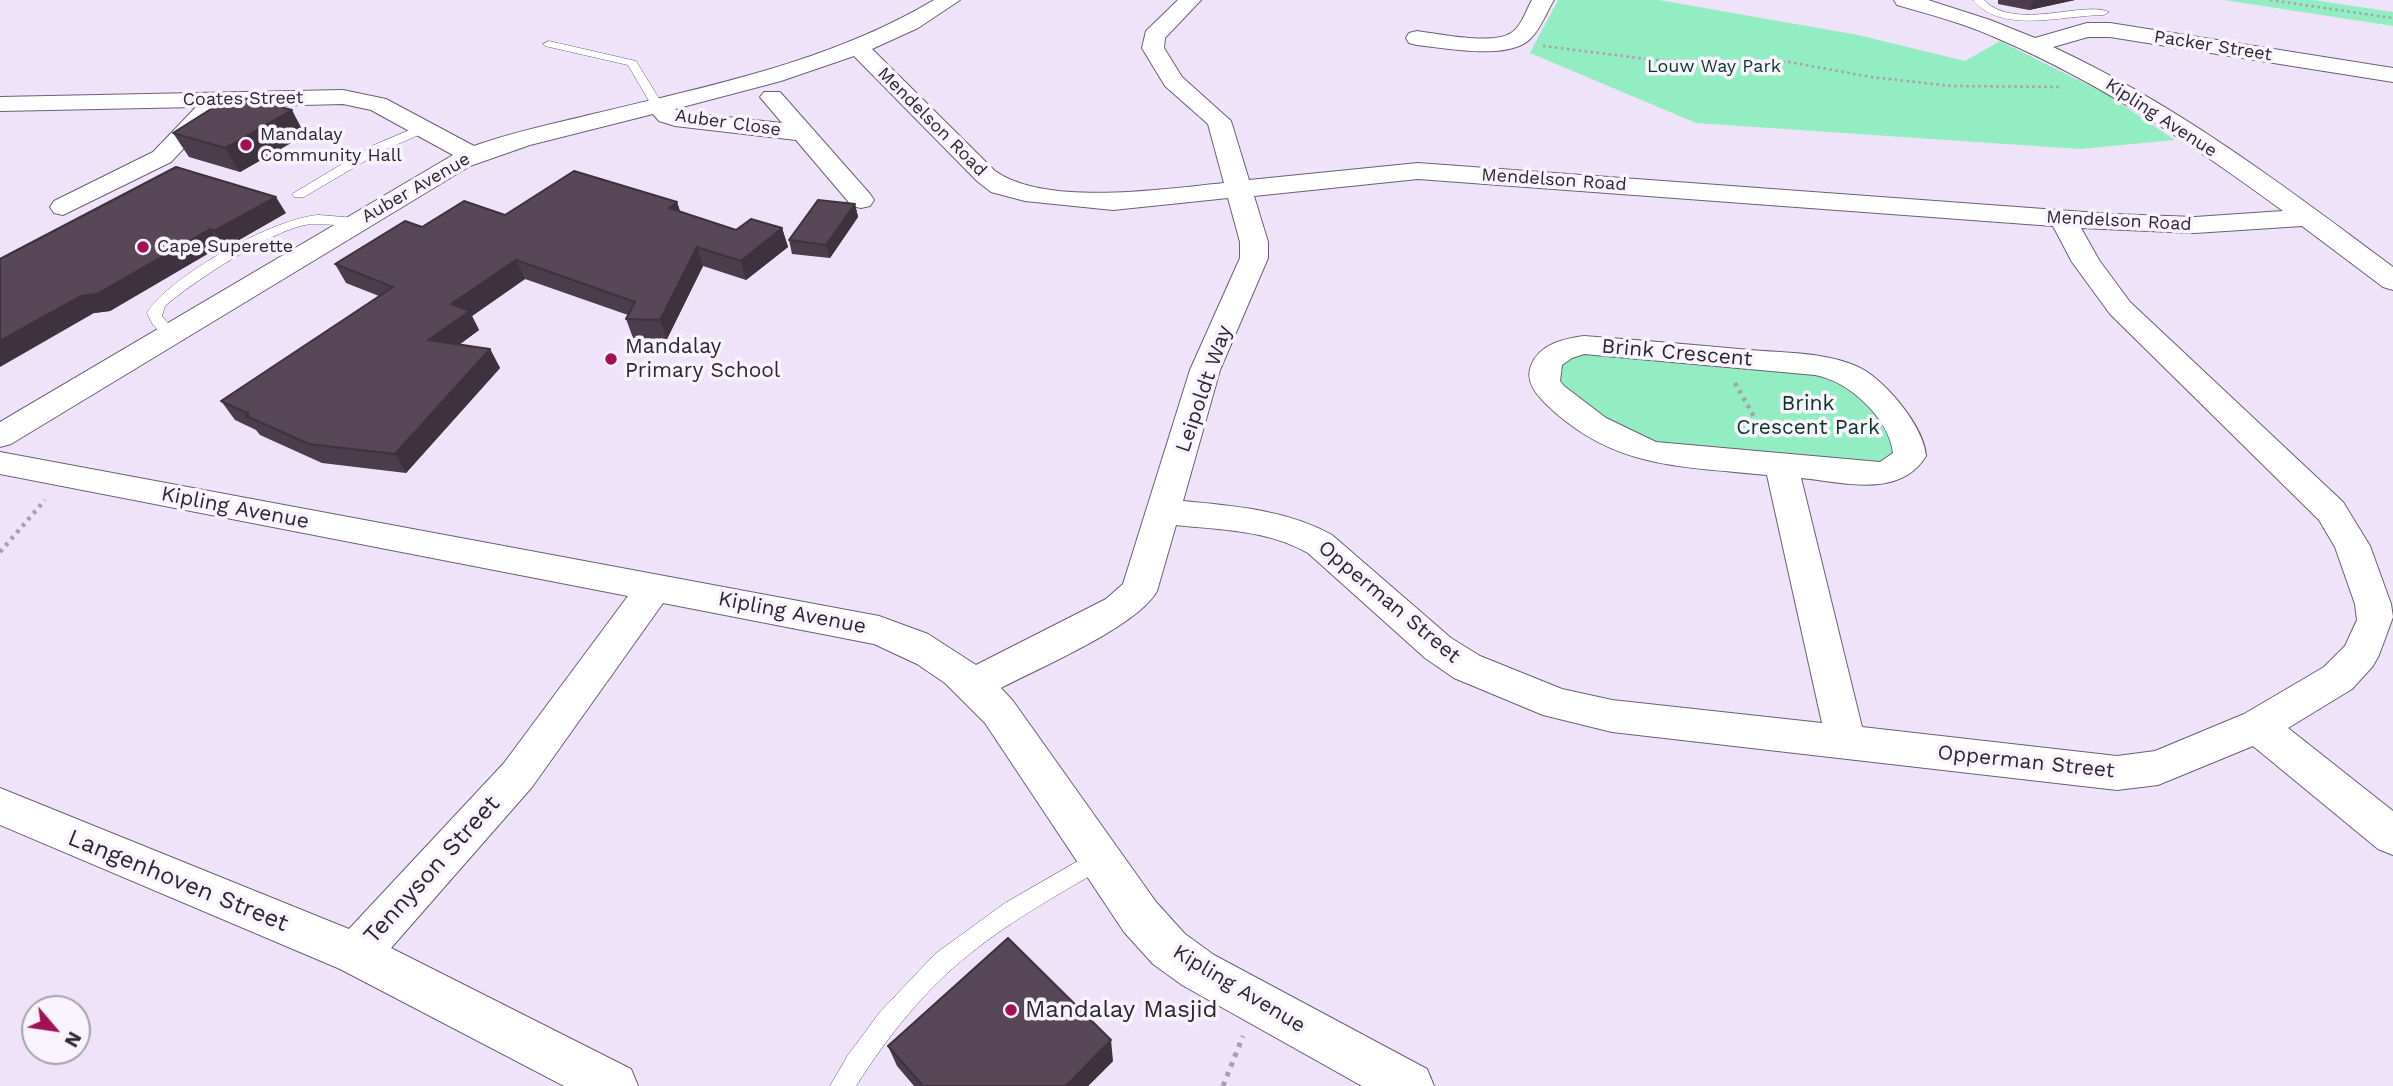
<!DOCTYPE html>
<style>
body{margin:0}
#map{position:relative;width:2393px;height:1086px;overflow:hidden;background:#efe3f9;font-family:"Work Sans",sans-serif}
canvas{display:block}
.north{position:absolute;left:21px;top:995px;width:70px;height:70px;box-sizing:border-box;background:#f8f3fc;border:2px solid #a6a1aa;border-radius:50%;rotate:119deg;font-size:19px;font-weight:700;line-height:28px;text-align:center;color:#2c2730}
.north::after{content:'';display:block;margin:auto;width:24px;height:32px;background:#a21155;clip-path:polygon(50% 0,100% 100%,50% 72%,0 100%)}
</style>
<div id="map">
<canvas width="2393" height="1086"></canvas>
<div class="north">N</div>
</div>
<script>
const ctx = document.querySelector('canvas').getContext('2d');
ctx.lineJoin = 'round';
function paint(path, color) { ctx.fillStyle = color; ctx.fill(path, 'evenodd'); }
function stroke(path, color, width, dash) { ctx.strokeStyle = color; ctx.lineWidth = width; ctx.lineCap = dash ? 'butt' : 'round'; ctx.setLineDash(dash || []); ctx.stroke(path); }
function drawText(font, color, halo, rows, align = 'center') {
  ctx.font = font + ' "Work Sans",sans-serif'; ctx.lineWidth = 7; ctx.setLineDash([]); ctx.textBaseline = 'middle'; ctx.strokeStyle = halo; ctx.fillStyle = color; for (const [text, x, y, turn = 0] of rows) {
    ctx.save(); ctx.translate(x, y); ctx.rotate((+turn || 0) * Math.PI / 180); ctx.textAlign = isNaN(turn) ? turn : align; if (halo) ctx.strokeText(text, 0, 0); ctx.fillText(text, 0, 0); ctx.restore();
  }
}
paint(new Path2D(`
 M 1558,0 L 1659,0 L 1858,35 L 1965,61 L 2000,41 L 2106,94 L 2175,140 L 2080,149 L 1696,123 L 1530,53 Z
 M 2224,0 L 2314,0 L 2393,12 L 2393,26 Z
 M 1584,353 L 1822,374 L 1855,385 L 1895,437 L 1897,451 L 1882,463 L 1640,441 L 1561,389 L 1557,372 L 1564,360 Z`), '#92edc2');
const service = new Path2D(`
 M 1973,0 L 1984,0 C 2014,32 2085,0 2109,12 L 2104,15 C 2064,15 2001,35 1973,0 Z
 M 549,41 L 636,61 L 663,105 L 653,108 L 628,65 L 545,46 L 543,44 Z
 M 424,124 L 430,128 L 428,131 L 382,151 L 304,197 L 294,197 L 292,194 L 374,145 Z
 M 319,215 L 356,218 L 363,222 C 353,230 320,221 305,225 C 269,232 194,281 165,306 L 162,316 L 177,334 L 175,337 L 165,337 L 153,325 L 147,313 C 169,276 276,217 319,215 Z
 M 1099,849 L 1107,852 L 1110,859 L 1107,866 C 1061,893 1013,919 971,953 C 925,989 888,1036 856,1086 L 830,1086 L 848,1055 L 880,1012 L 935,954 L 1005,903 Z`);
const minor = new Path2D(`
 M 934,0 L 960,0 L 918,28 L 872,49 L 995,171 C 1046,207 1163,189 1224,183 L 1208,124 L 1165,86 L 1142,48 L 1146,31 L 1178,0 L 1201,0 L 1165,38 L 1164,48 L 1182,77 L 1231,121 L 1249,180 L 1418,163 L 2112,214 L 2195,217 L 2283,211 C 2193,145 2101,83 1999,39 C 1966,24 1932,15 1897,5 L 1894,0 L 1928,0 L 1990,20 L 2035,38 L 2087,23 L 2110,23 L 2393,68 L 2393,82 L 2110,37 L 2088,37 L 2053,47 C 2176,104 2286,187 2393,267 L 2393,290 L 2383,287 L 2302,226 L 2195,233 L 2081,228 L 2099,260 L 2130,302 L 2343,502 L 2370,546 L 2391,604 L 2393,617 L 2379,655 L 2373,666 L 2352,689 L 2288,728 L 2393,811 L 2393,855 L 2378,849 L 2253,746 L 2158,785 L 2117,790 L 1612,732 L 1543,715 L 1454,678 L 1425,658 L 1308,553 C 1268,530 1221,530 1176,525 L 1157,591 C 1138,626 1039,668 1001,688 L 1013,701 L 1156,902 L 1185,934 L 1214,955 L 1427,1069 L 1434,1086 L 1362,1086 L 1182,985 L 1153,964 L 1124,932 L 985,723 L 945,683 L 917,664 L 874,644 L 663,603 L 532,787 L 391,948 L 631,1069 L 638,1086 L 564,1086 L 340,969 L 0,825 L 0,788 L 349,929 L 504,763 L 628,596 L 0,474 L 0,452 L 879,616 L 928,634 L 976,665 L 1106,599 L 1123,584 L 1190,370 L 1240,258 L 1240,242 L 1228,198 L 1113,210 L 1025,201 L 991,192 L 977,181 L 854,56 L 781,81 L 675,109 L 680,112 L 782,123 L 760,97 L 764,92 L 780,92 L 870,194 L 874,200 L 870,206 L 861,208 L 852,206 L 796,140 L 675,126 L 659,121 L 653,114 L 530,145 L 470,166 L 11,444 L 0,447 L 0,422 L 453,155 L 371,110 L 343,104 L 222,107 L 171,162 L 63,215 L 54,213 L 50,207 L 54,201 L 153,152 L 196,107 L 0,111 L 0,97 L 343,90 L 386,99 L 474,146 C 513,132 553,124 593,114 C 709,86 830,62 934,0 ZM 1418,179 L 2053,226 L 2072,262 L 2110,314 L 2319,520 L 2335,547 L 2355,604 L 2357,620 L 2345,646 L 2324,667 L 2244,714 L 2155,751 L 2117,756 L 1862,727 L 1801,478 C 1843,482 1900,499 1926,456 C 1924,426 1883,377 1856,366 C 1823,352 1785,353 1750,350 C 1695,345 1639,340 1584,336 C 1563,339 1539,344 1531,366 C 1525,381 1536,394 1546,404 C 1613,469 1680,466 1767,475 L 1822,723 L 1612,700 L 1562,689 L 1480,656 L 1451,638 L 1332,535 C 1287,510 1234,506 1183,501 L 1220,370 L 1268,258 L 1268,242 L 1254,196 ZM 1584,354 L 1815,375 C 1849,381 1889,418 1893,453 L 1880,462 L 1656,442 L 1606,418 L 1564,386 L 1560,381 L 1562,365 L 1572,358 Z
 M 1532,0 L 1554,0 C 1546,13 1541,28 1531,38 C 1510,61 1445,48 1417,45 L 1409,43 L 1406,38 L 1409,33 L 1417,31 C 1439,34 1493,45 1511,33 C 1522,26 1526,10 1532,0 Z`);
stroke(service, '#6a5f73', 1);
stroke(minor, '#6a5f73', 2);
stroke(new Path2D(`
 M 2270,0 L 2393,18
 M 1543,46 L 1655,60 L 1789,62 L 1871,77 L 1952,86 L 2060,87`), '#a89eb0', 2.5, [2.5, 3.5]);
stroke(new Path2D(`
 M 1735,383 L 1765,436
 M 0,552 L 45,500`), '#a89eb0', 4.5, [3.5, 5]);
stroke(new Path2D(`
 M 1223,1086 L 1243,1036`), '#a89eb0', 5, [4.5, 6]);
paint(service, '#fff');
paint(minor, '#fff');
paint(new Path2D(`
 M 1998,0 L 2075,0 L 2029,10 L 1998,4 Z
 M 173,133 L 305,135 L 240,172 L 189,157 Z
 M 176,167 L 286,213 L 225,248 L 221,246 L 110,311 L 94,313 Z
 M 677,202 L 680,212 L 736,230 L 782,228 L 788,247 L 746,280 L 703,266 L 667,339 L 633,338 L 626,319 L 628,315 L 525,279 L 472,316 L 479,330 L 459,345 L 490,349 L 500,368 L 406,473 L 322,463 L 260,435 L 256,430 L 235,420 L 221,401 L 379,296 L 346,283 L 335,264 L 422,227 L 505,215 Z
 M 855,204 L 858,217 L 830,258 L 792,254 L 789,240 Z
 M 888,1046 L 1113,1061 L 1088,1086 L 914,1086 L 897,1066 Z`), '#4b3d4b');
paint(new Path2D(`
 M 2034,0 L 2075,0 L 2029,10 Z
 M 292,110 L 305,135 L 240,172 L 225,148 Z
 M 276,197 L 286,213 L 225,248 L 214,231 Z
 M 677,202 L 683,220 L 669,208 Z
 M 855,204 L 858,217 L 830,258 L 826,245 Z
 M 782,228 L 788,247 L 746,280 L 741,261 Z
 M 210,229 L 221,246 L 110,311 L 94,313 L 0,367 L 0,341 L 81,296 Z
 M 697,247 L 703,266 L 667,339 L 660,320 Z
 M 516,260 L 525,279 L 472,316 L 479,330 L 438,360 L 428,340 L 451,304 Z
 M 490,349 L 500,368 L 406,473 L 395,454 Z
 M 1111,1040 L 1113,1061 L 1088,1086 L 1066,1086 Z`), '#3d323d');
const building = new Path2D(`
 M 233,95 L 292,110 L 225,148 L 173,133 Z
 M 176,167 L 276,197 L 214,231 L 210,229 L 97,294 L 81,296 L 0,341 L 0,259 Z
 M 574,171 L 677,202 L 669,208 L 736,230 L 751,219 L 782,228 L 741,261 L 697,247 L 660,320 L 626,319 L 635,302 L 516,260 L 451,304 L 470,311 L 428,340 L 490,349 L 395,454 L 309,444 L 246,416 L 249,414 L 221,401 L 393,287 L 335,264 L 405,221 L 422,227 L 464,201 L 505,215 Z
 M 818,200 L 855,204 L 826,245 L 789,240 Z
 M 1008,938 L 1111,1040 L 1066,1086 L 923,1086 L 888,1046 Z`);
paint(building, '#574757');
stroke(building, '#3d323d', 2);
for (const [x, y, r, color] of [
 [246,145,7,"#a21155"],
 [143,247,7,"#a21155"],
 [611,359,7,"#a21155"],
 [1011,1010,7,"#a21155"]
]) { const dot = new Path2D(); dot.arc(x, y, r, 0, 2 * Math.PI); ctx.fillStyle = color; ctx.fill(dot); stroke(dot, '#f8f3fc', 2.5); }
drawText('18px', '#2c2730', '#f8f3fc', [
 ["Packer Street",2213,46,9],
 ["Coates Street",243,99,-1],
 ["Kipling Avenue",2161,118,33],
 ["Mendelson Road",932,122,45],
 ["Auber Close",728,123,8],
 ["Mendelson Road",1554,180,4],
 ["Auber Avenue",416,188,-30],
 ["Mendelson Road",2119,221,3]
]);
drawText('18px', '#093726', '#f8f3fc', [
 ["Louw Way Park",1714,67]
]);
drawText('18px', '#2c2730', '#f8f3fc', [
 ["Mandalay",260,135],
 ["Community Hall",260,156],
 ["Cape Superette",157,247]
], 'left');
drawText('21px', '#2c2730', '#f8f3fc', [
 ["Mandalay",625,347],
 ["Primary School",625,371]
], 'left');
drawText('21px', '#2c2730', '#f8f3fc', [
 ["Brink Crescent",1677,353,5],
 ["Leipoldt Way",1204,389,-71],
 ["Kipling Avenue",235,508,11],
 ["Opperman Street",1389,602,40],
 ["Kipling Avenue",792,613,11],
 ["Opperman Street",2026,762,6],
 ["Kipling Avenue",1239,989,31]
]);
drawText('21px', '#093726', '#f8f3fc', [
 ["Brink",1808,404],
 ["Crescent Park",1808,428]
]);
drawText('24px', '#2c2730', '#f8f3fc', [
 ["Tennyson Street",432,870,-48],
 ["Langenhoven Street",178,881,22]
]);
drawText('24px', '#2c2730', '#f8f3fc', [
 ["Mandalay Masjid",1025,1010]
], 'left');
</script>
